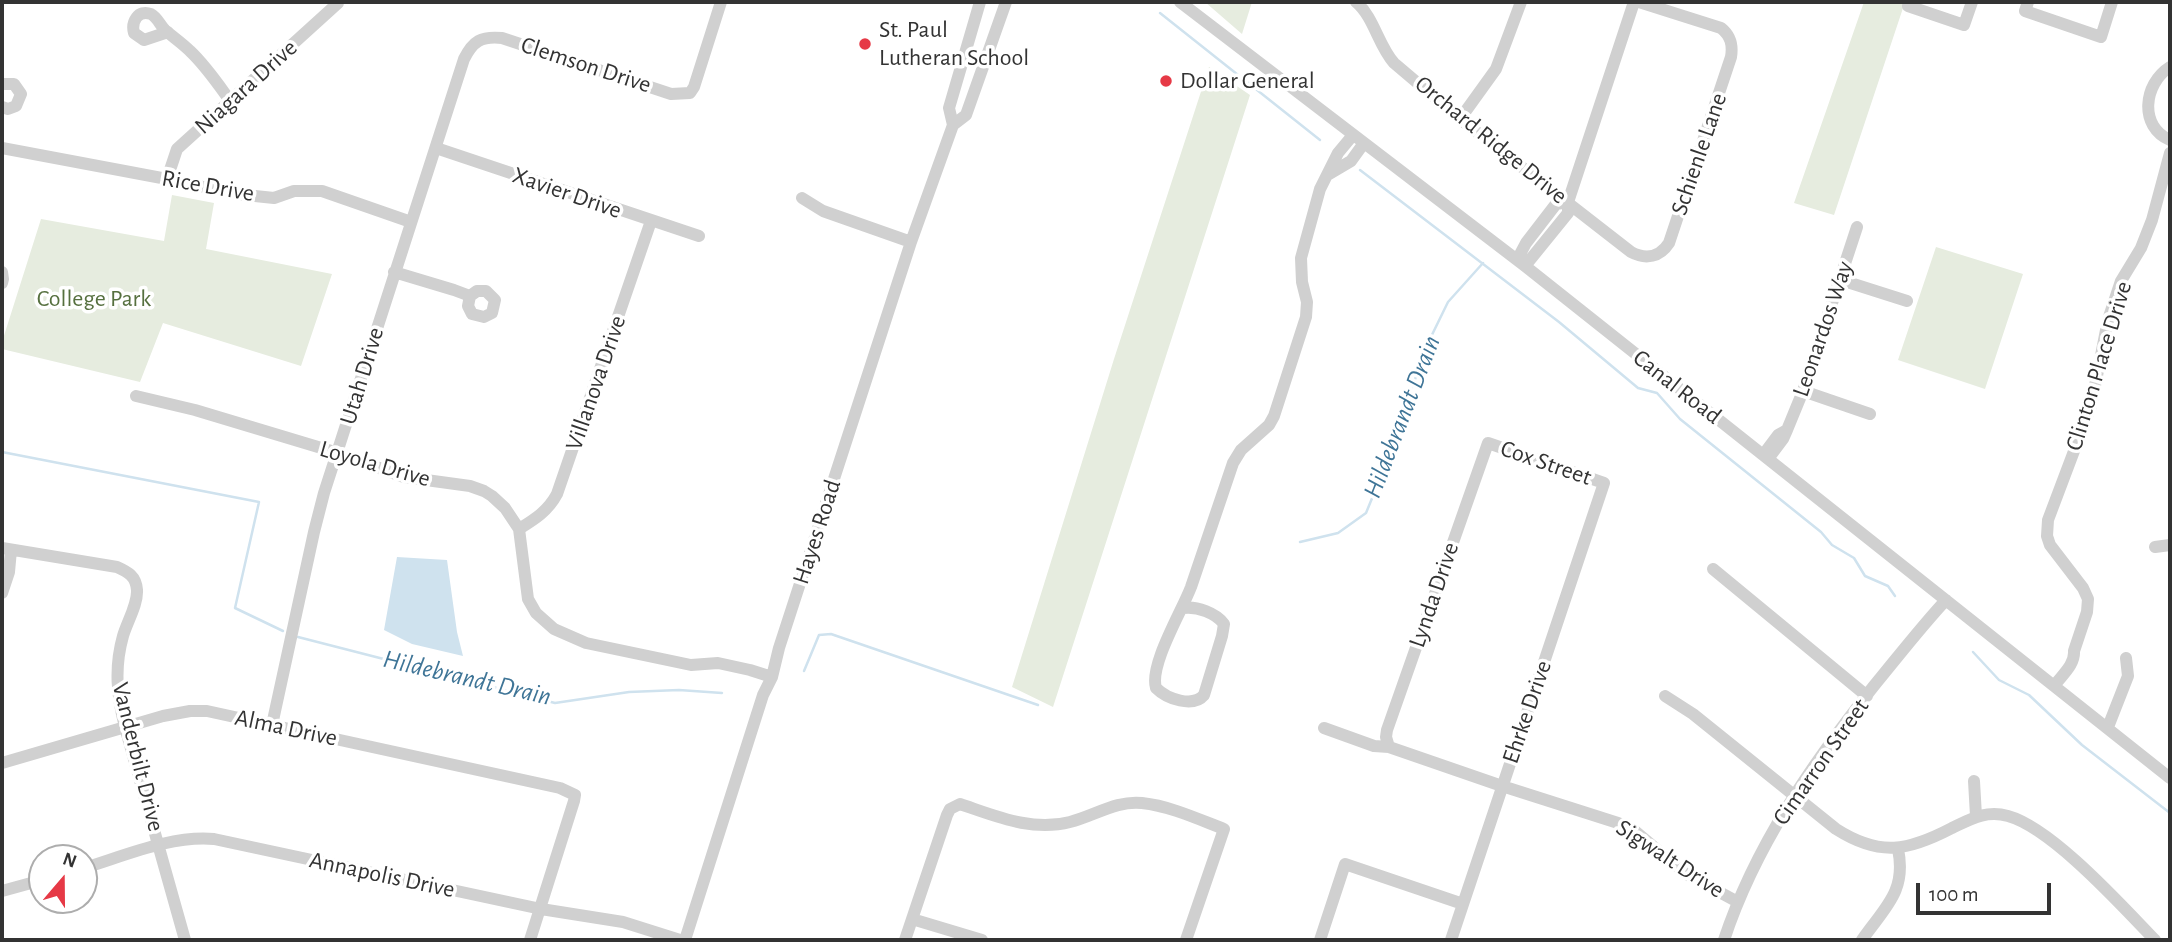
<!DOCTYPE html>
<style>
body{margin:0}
#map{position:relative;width:2172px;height:942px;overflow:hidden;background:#fff;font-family:"Alegreya Sans",sans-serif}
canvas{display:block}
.frame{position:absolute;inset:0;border:4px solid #333;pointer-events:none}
.north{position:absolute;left:28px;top:844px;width:70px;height:70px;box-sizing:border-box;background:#fff;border:2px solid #adadad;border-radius:50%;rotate:20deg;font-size:19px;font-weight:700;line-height:28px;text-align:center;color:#333}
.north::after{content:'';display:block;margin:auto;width:24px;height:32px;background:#e63946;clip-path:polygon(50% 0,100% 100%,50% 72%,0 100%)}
.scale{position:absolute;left:1916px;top:883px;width:135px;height:32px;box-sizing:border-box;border:4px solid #333;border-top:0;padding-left:9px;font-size:21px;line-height:24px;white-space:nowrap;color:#333;-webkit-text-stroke:5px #fff;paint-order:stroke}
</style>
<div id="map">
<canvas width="2172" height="942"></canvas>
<div class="frame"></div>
<div class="north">N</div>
<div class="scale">100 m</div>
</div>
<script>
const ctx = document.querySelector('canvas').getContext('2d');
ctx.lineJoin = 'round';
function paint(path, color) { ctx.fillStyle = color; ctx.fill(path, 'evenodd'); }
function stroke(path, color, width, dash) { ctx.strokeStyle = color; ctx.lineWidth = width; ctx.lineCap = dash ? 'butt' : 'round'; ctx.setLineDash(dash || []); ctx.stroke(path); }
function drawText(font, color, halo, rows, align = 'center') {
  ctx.font = font + ' "Alegreya Sans",sans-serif'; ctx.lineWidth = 7; ctx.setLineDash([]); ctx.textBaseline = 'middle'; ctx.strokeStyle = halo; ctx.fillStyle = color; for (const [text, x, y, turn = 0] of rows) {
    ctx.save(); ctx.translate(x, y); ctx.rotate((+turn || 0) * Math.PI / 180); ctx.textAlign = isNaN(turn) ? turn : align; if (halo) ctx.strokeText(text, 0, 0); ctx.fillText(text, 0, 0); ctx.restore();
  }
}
paint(new Path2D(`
 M 1205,2 L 1252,2 L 1242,34 Z
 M 1864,2 L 1905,2 L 1834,215 L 1794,203 Z
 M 1209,67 L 1250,95 L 1053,707 L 1012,687 L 1114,359 Z
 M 172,195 L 214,203 L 206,249 L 332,274 L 301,366 L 163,323 L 140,382 L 2,349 L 2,342 L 41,219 L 164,241 Z
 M 1936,247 L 2023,274 L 1985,389 L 1898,360 Z`), '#e6ecdf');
paint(new Path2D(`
 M 397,557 L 447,560 L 457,632 L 463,656 L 412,644 L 384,630 Z`), '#cfe2ee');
stroke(new Path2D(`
 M 1160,13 L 1320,140
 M 1360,170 L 1559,322 L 1638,388 L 1657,393 L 1680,419 L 1821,532 L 1832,545 L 1854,558 L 1865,576 L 1888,586 L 1895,596
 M 2,452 L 259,502 L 235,608 L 283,631
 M 1300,542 L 1338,533 L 1366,513 L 1375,491 L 1428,343 L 1448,302 L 1483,263
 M 298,637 L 555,703 L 629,692 L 679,690 L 722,693
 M 1973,652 L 1999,680 L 2029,695 L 2082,745 L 2170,813
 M 804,671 L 819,635 L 831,634 L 1038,705`), '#cfe2ee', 2.5);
stroke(new Path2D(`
 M 1180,2 L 1525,266 L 2170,778
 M 1356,2 C 1374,17 1378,45 1394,63 L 1460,119 L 1631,252 C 1646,260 1660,257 1669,243 L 1731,57 C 1733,45 1731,36 1721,28 L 1639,2
 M 1910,2 L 1908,6 L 1964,25 L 1972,2
 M 2028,2 L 2025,11 L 2101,37 L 2112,2
 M 168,32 L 144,40 L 134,33 C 131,22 138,9 151,14 C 157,17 160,25 165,30 C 173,37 182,43 190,51 C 206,66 218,84 231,102
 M 2170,67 C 2143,84 2139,127 2170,140
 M 2,84 L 14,84 L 21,94 L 16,106 L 8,109 L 2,107
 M 1460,119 L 1496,69 L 1521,2
 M 953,125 L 966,115 L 1006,2
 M 2,148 L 167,179 L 236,194 L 274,198 L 294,191 L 322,191 L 411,222
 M 436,148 L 699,236
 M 1329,174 L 1351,161 L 1364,143
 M 167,179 L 177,149 L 338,3
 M 802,198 L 823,211 L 911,242
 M 1568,202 L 1634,2
 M 1517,260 L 1526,243 L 1556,204 L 1568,202 L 1568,213 L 1525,266
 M 2,272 L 3,279 L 2,283
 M 394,272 L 454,290 L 470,296 L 477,291 L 486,291 L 495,300 L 492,313 L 484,317 L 472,314 L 468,306 L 470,296
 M 1841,280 L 1907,301
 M 1803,391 L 1870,414
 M 136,396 L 195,410 L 338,453 L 404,477 L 470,486 L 484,491 L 492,496 L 505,508 L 519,529 L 528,599 L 536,613 L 554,629 L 586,643 L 691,665 L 718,663 L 750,670 L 772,677
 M 1787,430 L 1803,391 L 1857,227
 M 1763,455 L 1778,435 L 1787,430 L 1783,439 L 1768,459
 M 519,529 C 535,519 548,511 557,494 L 651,221
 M 2155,547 L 2170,545
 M 2,548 L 117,567 C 128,572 136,576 137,590 C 138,604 127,622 123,636 C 114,668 117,696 125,727 L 185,940
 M 1713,569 L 1867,696
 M 2,593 L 9,572 L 11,550
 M 1183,608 C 1197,606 1216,613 1224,624 L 1222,636 L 1204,695 C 1193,708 1167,699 1156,688 C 1149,665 1182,611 1191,587 L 1233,463 L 1241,450 L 1269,425 L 1274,416 L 1306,317 L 1307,302 L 1302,282 L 1301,258 L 1320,189 L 1338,153 L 1353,135
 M 2054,686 C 2062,675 2075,665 2074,651 L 2087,612 L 2088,599 L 2083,588 L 2050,545 L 2047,536 L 2048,520 L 2091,406 L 2108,320 L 2121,281 L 2141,248 L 2152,220 L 2170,153
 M 1665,696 L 1693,714 L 1836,829 C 1880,857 1908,851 1952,828 C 1971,819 1986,810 2008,816 C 2052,828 2122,906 2155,940
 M 272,725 L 314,532 L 324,493 L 464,59 C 473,41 481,36 502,38 L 671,94 L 690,93 L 694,87 L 721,2
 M 2108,727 L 2128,676 L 2126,658
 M 1324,728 L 1374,746 L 1389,747 L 1502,786 L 1618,823 L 1635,831 L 1686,874 L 1736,901
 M 1389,747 L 1386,737 L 1387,730 L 1488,443 L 1604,483 L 1451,940
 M 2,763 L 163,716 L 190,711 L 207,711 L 560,788 L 575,795 L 574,801 L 530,940
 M 1974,781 L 1976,816
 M 84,868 C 124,856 172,835 214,839 L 541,909 L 623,922 L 680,940
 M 2,891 L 42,880
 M 912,919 L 982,940
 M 685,940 L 763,695 L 772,677 L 779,648 L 911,242 L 953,125 L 949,108 L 980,2
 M 905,940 L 947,815 L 950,809 L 960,804 C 996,816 1032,832 1070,822 C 1094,816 1117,800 1142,803 C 1170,806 1198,819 1224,829 L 1186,940
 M 1320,940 L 1345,864 L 1463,904
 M 1724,940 C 1755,846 1812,764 1873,687 C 1897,658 1920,628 1946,600
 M 1862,940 C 1884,908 1907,892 1898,849`), '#d0d0d0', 12);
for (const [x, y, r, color] of [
 [865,44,7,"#e63946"],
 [1166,81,7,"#e63946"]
]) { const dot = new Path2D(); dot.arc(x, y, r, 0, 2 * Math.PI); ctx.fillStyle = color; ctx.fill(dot); stroke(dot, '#fff', 2.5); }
drawText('24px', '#333', '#fff', [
 ["St. Paul",879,30],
 ["Lutheran School",879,58],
 ["Dollar General",1180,81]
], 'left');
drawText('24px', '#333', '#fff', [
 ["Clemson Drive",586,65,18],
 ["Niagara Drive",246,87,-42],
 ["Orchard Ridge Drive",1491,140,39],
 ["Schienle Lane",1699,154,-71],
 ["Rice Drive",208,186,10],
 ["Xavier Drive",567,193,19],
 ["Leonardos Way",1823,329,-71],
 ["Clinton Place Drive",2099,366,-73],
 ["Utah Drive",362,376,-73],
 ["Villanova Drive",596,383,-71],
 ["Canal Road",1677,387,38],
 ["Cox Street",1546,463,19],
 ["Loyola Drive",375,464,16],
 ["Hayes Road",817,532,-72],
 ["Lynda Drive",1434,595,-71],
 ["Ehrke Drive",1527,712,-71],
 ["Alma Drive",286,728,12],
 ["Vanderbilt Drive",138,757,76],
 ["Cimarron Street",1821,762,-55],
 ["Sigwalt Drive",1670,859,33],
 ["Annapolis Drive",382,875,12]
]);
drawText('24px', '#56703f', '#fff', [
 ["College Park",94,299]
]);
drawText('italic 26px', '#3f7597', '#fff', [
 ["Hildebrandt Drain",1402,417,-69],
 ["Hildebrandt Drain",467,678,13]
]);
</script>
